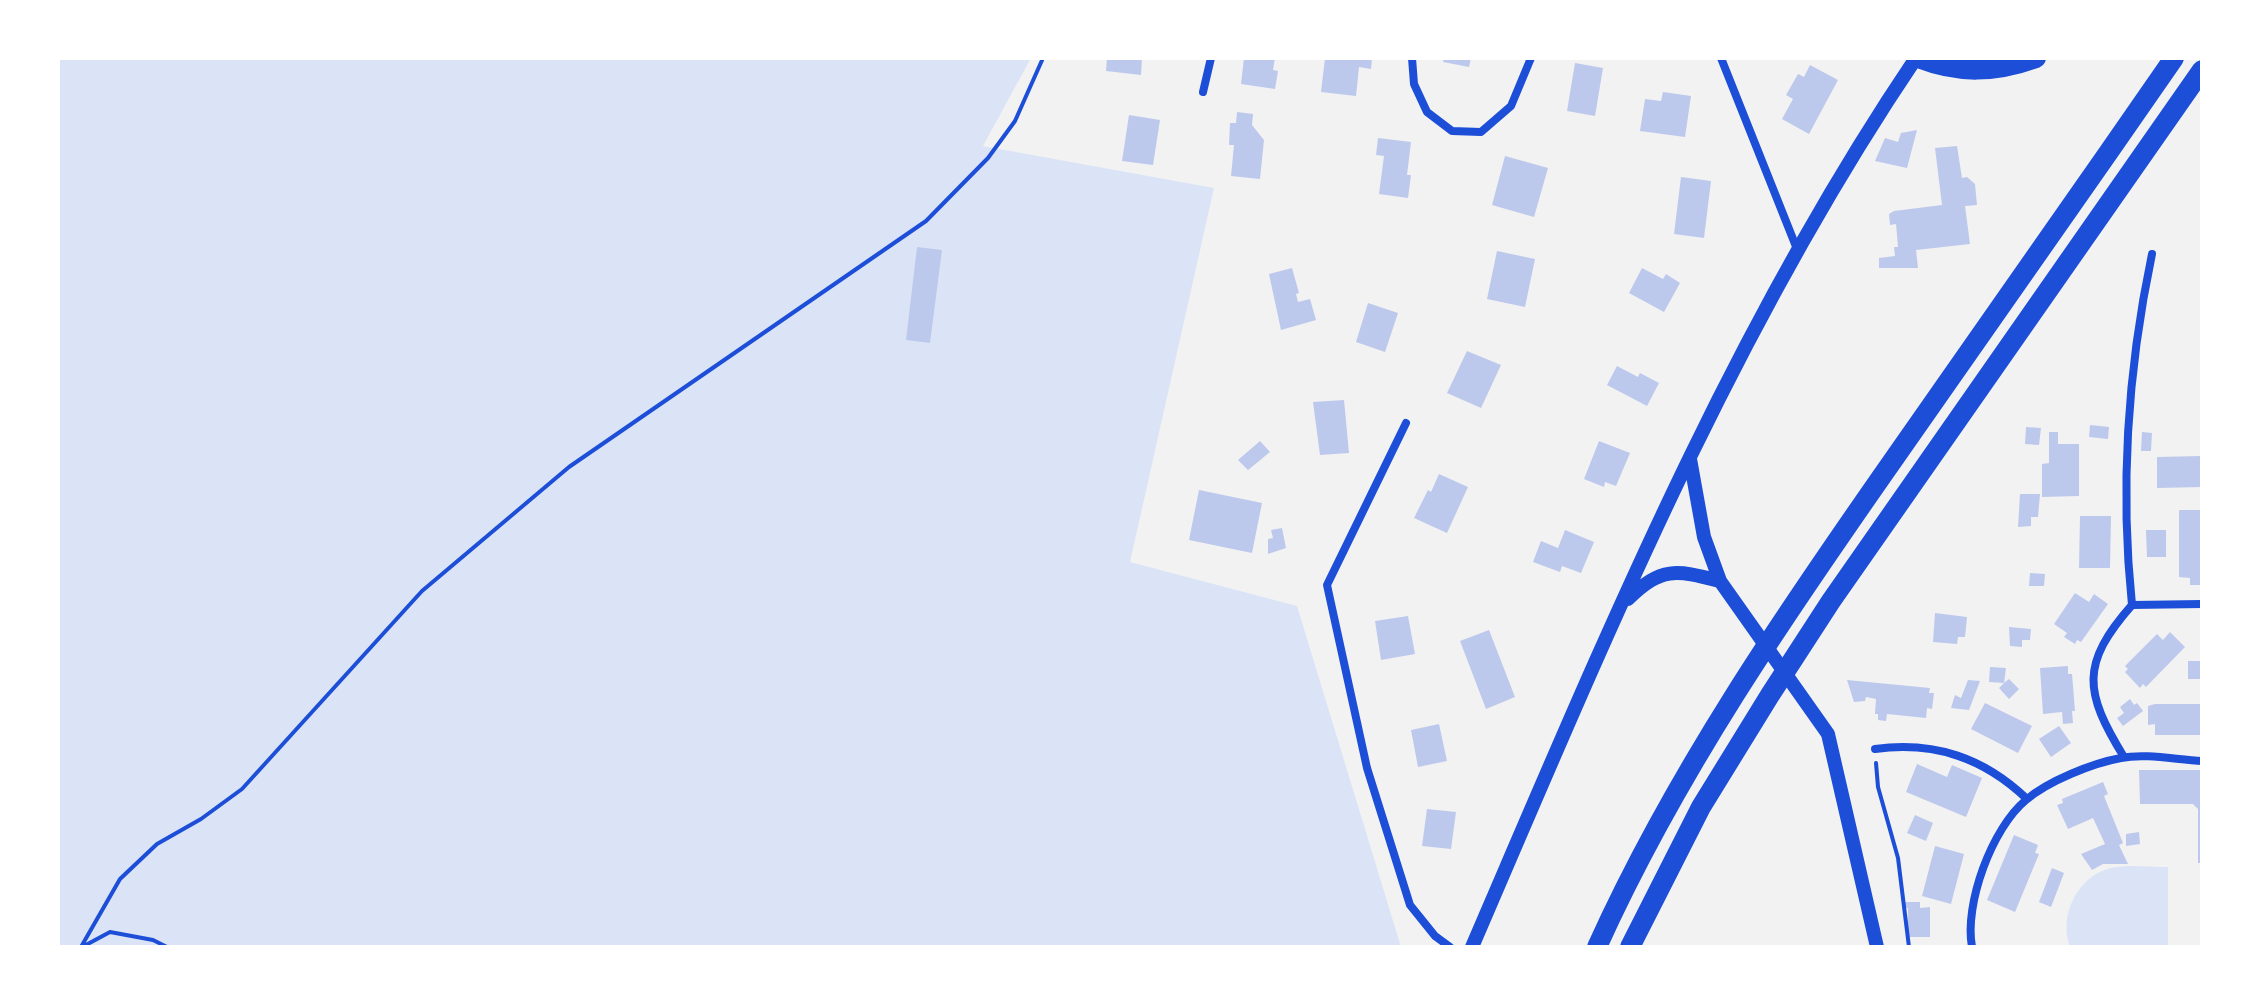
<!DOCTYPE html>
<style>
body{margin:0}
#map{position:relative;width:2260px;height:1005px;overflow:hidden;background:#f2f2f2;font-family:"Alegreya Sans",sans-serif}
canvas{display:block}
.frame{position:absolute;inset:0;border:60px solid #fff;pointer-events:none}
</style>
<div id="map">
<canvas width="2260" height="1005"></canvas>
<div class="frame"></div>
</div>
<script>
const ctx = document.querySelector('canvas').getContext('2d');
ctx.lineJoin = 'round';
function paint(path, color) { ctx.fillStyle = color; ctx.fill(path, 'evenodd'); }
function stroke(path, color, width, dash) { ctx.strokeStyle = color; ctx.lineWidth = width; ctx.lineCap = dash ? 'butt' : 'round'; ctx.setLineDash(dash || []); ctx.stroke(path); }
paint(new Path2D(`
 M 58,58 L 1031,58 L 983,146 L 1214,188 L 1130,562 L 1297,606 L 1401,947 L 58,947 Z
 M 2168,867 L 2168,947 L 2070,947 C 2058,916 2078,875 2111,868 C 2128,864 2150,867 2168,867 Z`), '#dbe4f7');
paint(new Path2D(`
 M 1107,58 L 1142,58 L 1141,75 L 1106,71 Z
 M 1244,58 L 1275,58 L 1273,70 L 1278,71 L 1275,89 L 1241,84 Z
 M 1325,58 L 1372,58 L 1371,69 L 1359,67 L 1356,96 L 1321,92 Z
 M 1444,58 L 1471,58 L 1469,67 L 1443,62 Z
 M 1575,63 L 1603,68 L 1595,116 L 1567,111 Z
 M 1810,65 L 1838,80 L 1809,134 L 1782,119 L 1793,99 L 1786,95 L 1798,74 L 1804,77 Z
 M 1663,92 L 1691,96 L 1685,137 L 1640,131 L 1645,99 L 1661,101 Z
 M 1237,112 L 1253,114 L 1252,125 L 1264,140 L 1260,179 L 1231,176 L 1234,145 L 1229,145 L 1230,123 L 1236,123 Z
 M 1129,115 L 1160,120 L 1153,165 L 1122,161 Z
 M 1917,130 L 1907,168 L 1875,161 L 1885,138 L 1898,142 L 1901,133 Z
 M 1378,138 L 1411,142 L 1407,175 L 1411,175 L 1408,198 L 1379,194 L 1384,156 L 1376,155 Z
 M 1957,146 L 1962,178 L 1967,177 L 1975,184 L 1977,205 L 1965,206 L 1970,244 L 1916,250 L 1918,268 L 1879,268 L 1879,258 L 1895,256 L 1894,247 L 1898,247 L 1896,224 L 1890,225 L 1889,214 L 1894,211 L 1942,205 L 1935,148 Z
 M 1505,156 L 1548,168 L 1534,217 L 1492,205 Z
 M 1681,177 L 1711,181 L 1704,238 L 1674,234 Z
 M 917,247 L 942,250 L 930,343 L 906,340 Z
 M 1497,251 L 1535,259 L 1525,307 L 1487,299 Z
 M 1292,268 L 1299,293 L 1296,294 L 1298,302 L 1310,299 L 1316,320 L 1281,330 L 1269,274 Z
 M 1642,268 L 1663,279 L 1666,274 L 1680,283 L 1664,312 L 1629,293 Z
 M 1368,303 L 1398,313 L 1385,352 L 1356,342 Z
 M 1467,351 L 1501,365 L 1481,408 L 1447,393 Z
 M 1617,366 L 1638,377 L 1640,373 L 1659,383 L 1647,406 L 1607,385 Z
 M 1344,400 L 1349,453 L 1320,455 L 1313,402 Z
 M 2090,425 L 2109,427 L 2108,439 L 2089,437 Z
 M 2026,427 L 2041,428 L 2039,445 L 2025,444 Z
 M 2049,432 L 2058,432 L 2058,444 L 2079,444 L 2079,496 L 2042,497 L 2042,464 L 2049,463 Z
 M 2142,432 L 2152,433 L 2151,451 L 2141,451 Z
 M 1260,441 L 1270,452 L 1248,470 L 1238,460 Z
 M 1599,441 L 1630,453 L 1616,486 L 1605,482 L 1604,487 L 1584,479 Z
 M 2202,456 L 2202,487 L 2157,488 L 2157,457 Z
 M 1439,474 L 1468,487 L 1447,533 L 1414,518 L 1428,490 L 1431,492 Z
 M 1199,490 L 1262,503 L 1252,553 L 1189,540 Z
 M 2020,494 L 2040,494 L 2038,517 L 2031,517 L 2031,526 L 2018,527 Z
 M 2179,510 L 2202,510 L 2202,578 L 2200,585 L 2190,585 L 2190,578 L 2179,577 Z
 M 2080,516 L 2111,516 L 2110,568 L 2079,568 Z
 M 1282,528 L 1286,548 L 1268,554 L 1268,539 L 1273,538 L 1271,530 Z
 M 1565,530 L 1594,542 L 1581,573 L 1562,566 L 1560,572 L 1533,562 L 1541,541 L 1558,548 Z
 M 2146,530 L 2166,530 L 2166,557 L 2147,557 Z
 M 2030,573 L 2045,574 L 2044,586 L 2029,586 Z
 M 2075,593 L 2089,602 L 2094,594 L 2108,604 L 2081,642 L 2077,640 L 2075,644 L 2064,637 L 2067,633 L 2054,624 Z
 M 1935,613 L 1967,617 L 1965,637 L 1958,637 L 1957,644 L 1933,642 Z
 M 1408,616 L 1415,654 L 1381,660 L 1375,621 Z
 M 2009,627 L 2031,629 L 2030,640 L 2022,640 L 2022,647 L 2010,646 Z
 M 1489,630 L 1515,697 L 1486,709 L 1460,641 Z
 M 2170,632 L 2185,647 L 2146,687 L 2143,684 L 2140,688 L 2125,672 L 2128,669 L 2125,666 L 2157,634 L 2163,640 Z
 M 2188,661 L 2201,661 L 2201,679 L 2188,679 Z
 M 2068,666 L 2068,674 L 2072,674 L 2075,711 L 2072,711 L 2073,723 L 2063,724 L 2062,712 L 2043,714 L 2040,668 Z
 M 1990,667 L 2006,668 L 2004,683 L 2009,679 L 2019,689 L 2009,699 L 1999,688 L 2004,683 L 1989,682 Z
 M 1847,680 L 1930,688 L 1929,693 L 1934,693 L 1932,709 L 1927,708 L 1926,718 L 1887,714 L 1886,721 L 1878,720 L 1878,714 L 1875,714 L 1876,699 L 1866,697 L 1865,701 L 1854,702 Z
 M 1968,680 L 1980,681 L 1969,710 L 1951,708 L 1955,695 L 1961,698 Z
 M 2130,699 L 2134,705 L 2137,703 L 2143,711 L 2123,726 L 2117,718 L 2124,713 L 2120,707 Z
 M 1985,703 L 2032,726 L 2018,753 L 1971,729 Z
 M 2155,704 L 2202,704 L 2202,735 L 2155,735 L 2155,724 L 2148,725 L 2148,706 Z
 M 1439,724 L 1447,761 L 1418,767 L 1411,730 Z
 M 2059,726 L 2071,743 L 2051,757 L 2039,739 Z
 M 1917,764 L 1947,777 L 1952,765 L 1982,778 L 1966,817 L 1906,792 Z
 M 2139,770 L 2202,770 L 2202,863 L 2198,863 L 2198,809 L 2193,804 L 2140,804 Z
 M 2103,782 L 2108,794 L 2104,796 L 2123,843 L 2119,845 L 2128,864 L 2103,864 L 2092,870 L 2081,854 L 2105,844 L 2093,818 L 2068,829 L 2057,805 L 2063,803 L 2062,799 Z
 M 1427,809 L 1456,812 L 1451,849 L 1422,846 Z
 M 1915,815 L 1933,823 L 1926,841 L 1907,833 Z
 M 2139,832 L 2140,844 L 2126,846 L 2126,834 Z
 M 2014,835 L 2038,845 L 2035,853 L 2039,854 L 2015,912 L 1987,900 Z
 M 1935,846 L 1964,854 L 1951,904 L 1922,896 Z
 M 2052,868 L 2064,873 L 2051,907 L 2039,902 Z
 M 1903,902 L 1920,902 L 1920,908 L 1930,907 L 1930,937 L 1908,937 L 1908,908 L 1904,908 Z`), '#bdc9ec');
stroke(new Path2D(`
 M 1876,763 L 1878,787 L 1898,858 L 1909,947
 M 84,946 L 110,932 L 153,940 L 167,947
 M 81,947 L 120,879 L 157,844 L 201,819 L 242,789 L 422,591 L 569,467 L 926,221 L 988,158 L 1015,121 L 1043,58`), '#1d4ed8', 4);
stroke(new Path2D(`
 M 1412,58 L 1414,84 L 1427,112 L 1452,131 L 1481,132 L 1511,106 L 1531,58
 M 1721,58 L 1797,249
 M 1203,92 L 1211,58
 M 1406,423 L 1327,585 L 1367,768 L 1410,905 L 1435,936 L 1450,947
 M 2132,605 C 2120,489 2128,368 2152,254
 M 1875,749 C 1935,741 1984,758 2027,799
 M 2124,757 C 2084,692 2080,664 2132,605 L 2202,604
 M 1972,947 C 1964,904 1992,828 2026,800 C 2048,781 2093,763 2121,758 C 2146,753 2177,760 2202,761`), '#1d4ed8', 8);
stroke(new Path2D(`
 M 1690,459 L 1704,537 L 1720,581 L 1828,734 L 1877,947
 M 1628,599 C 1662,566 1676,570 1720,581
 M 1472,947 C 1603,643 1730,333 1916,58`), '#1d4ed8', 14);
stroke(new Path2D(`
 M 1918,58 C 1959,74 1994,73 2036,58
 M 1597,947 C 1676,772 1786,613 1896,456 C 1989,323 2082,191 2174,58
 M 1630,947 L 1701,807 L 1770,695 L 1831,601 L 2202,70`), '#1d4ed8', 20);
</script>
